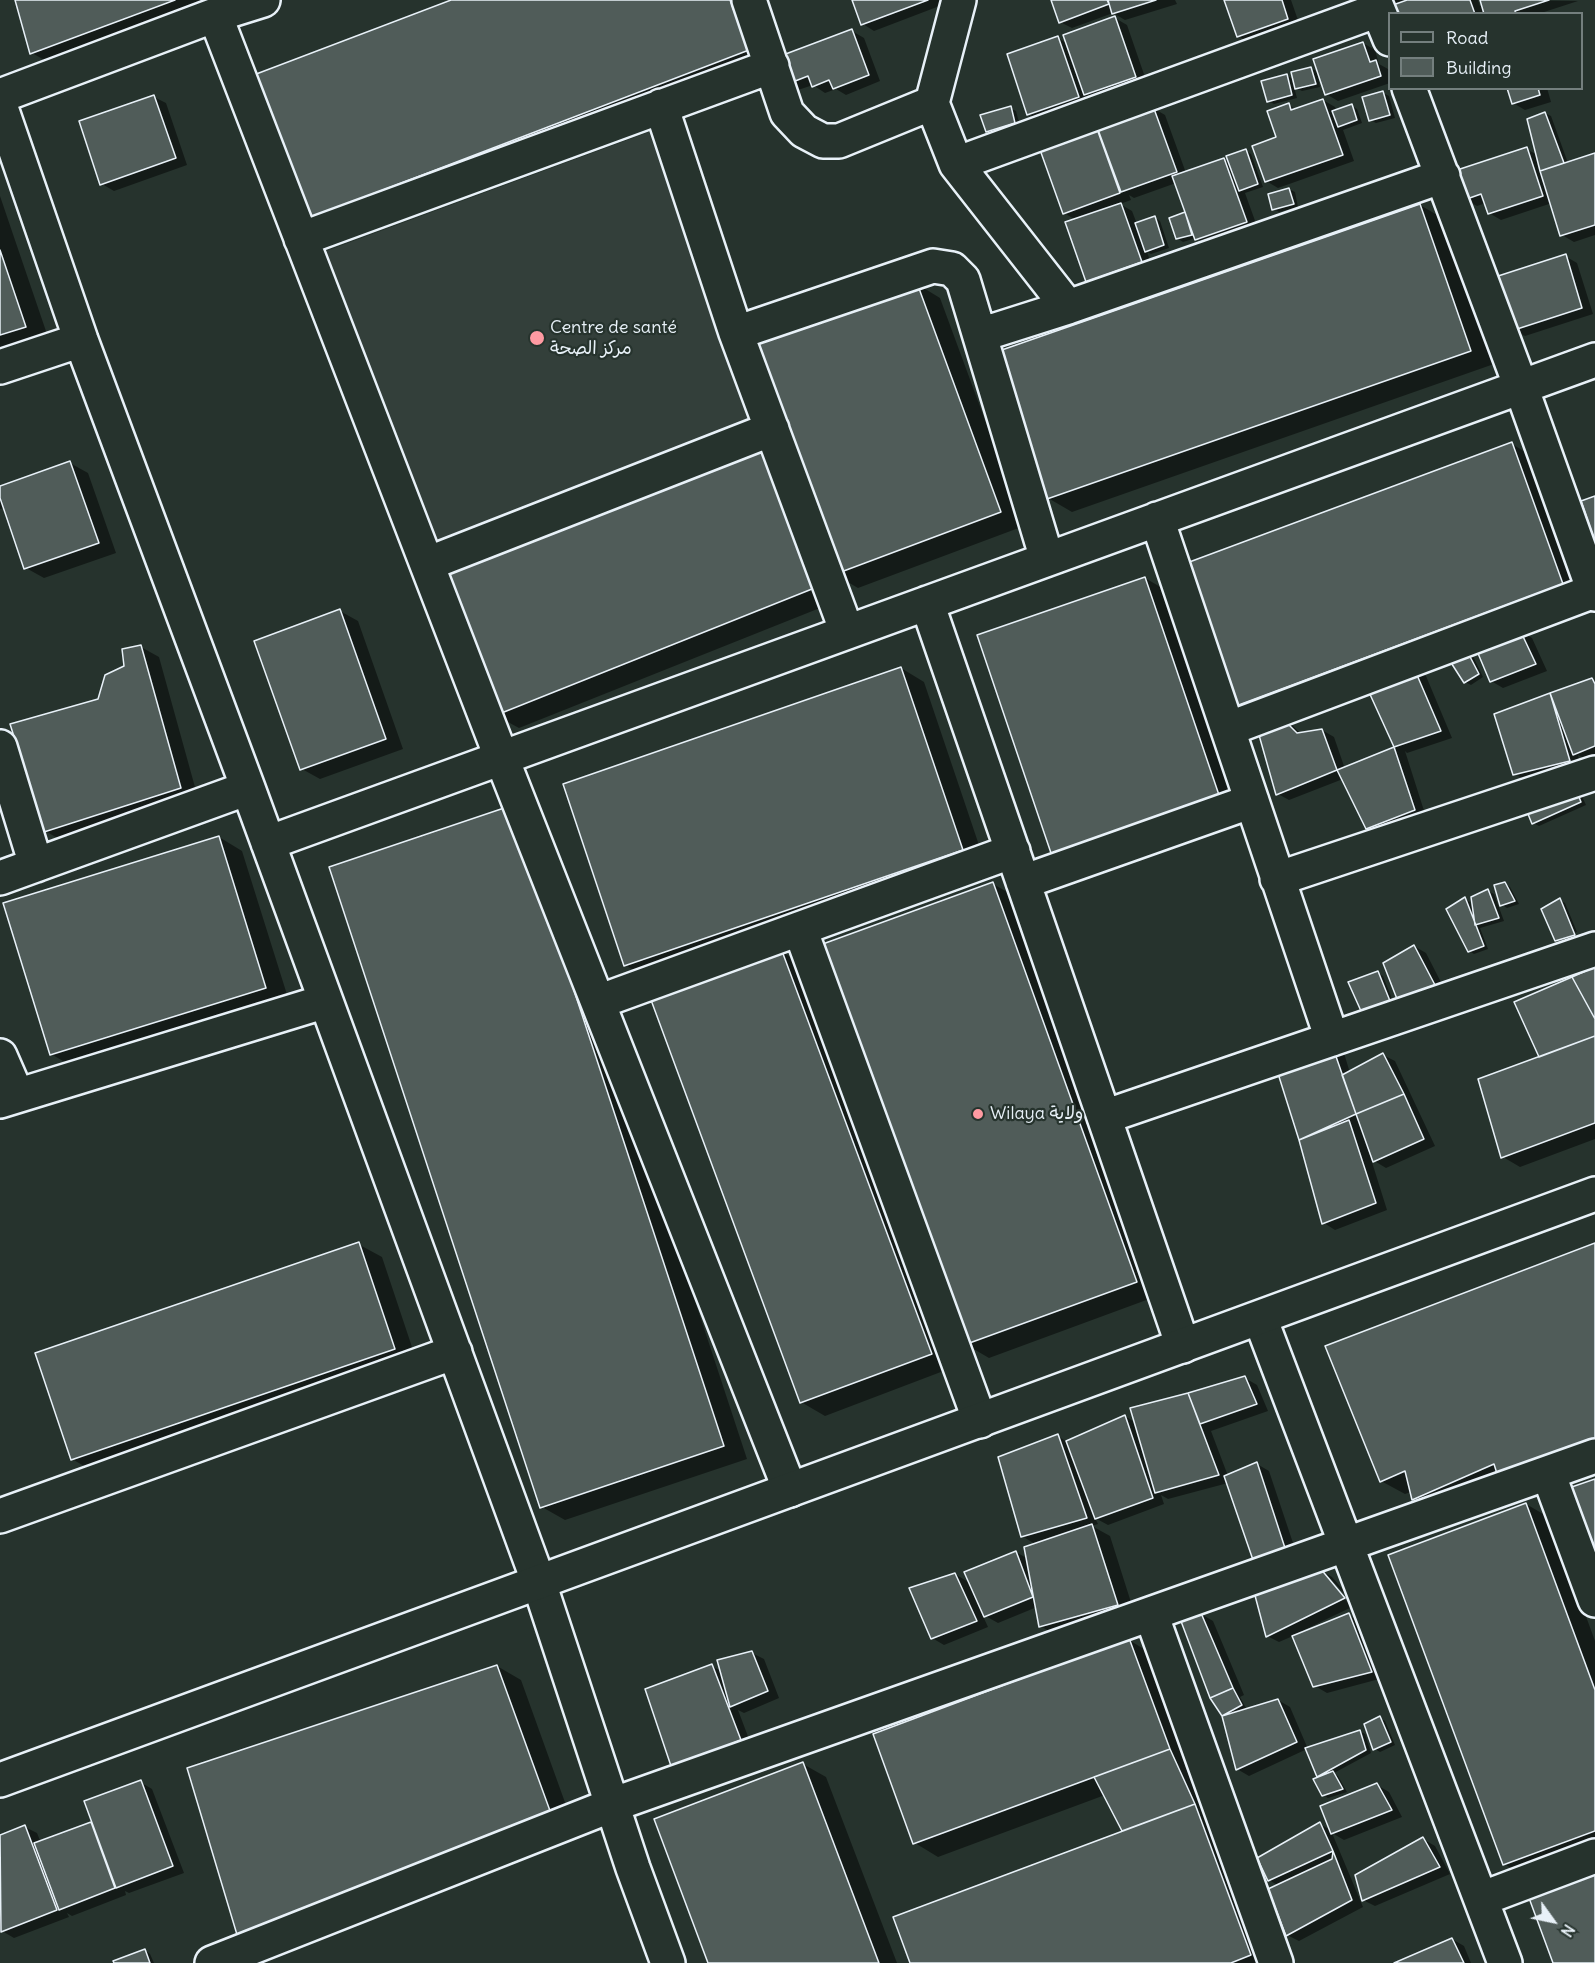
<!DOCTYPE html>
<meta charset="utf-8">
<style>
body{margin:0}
#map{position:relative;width:1595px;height:1963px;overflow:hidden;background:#26332d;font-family:Delius,sans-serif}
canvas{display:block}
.legend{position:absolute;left:1388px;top:12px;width:195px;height:78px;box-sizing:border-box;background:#26332d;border:2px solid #747f7e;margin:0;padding:8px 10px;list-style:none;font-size:18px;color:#e8f1f8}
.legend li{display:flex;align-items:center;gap:12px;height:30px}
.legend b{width:30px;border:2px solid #747f7e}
.north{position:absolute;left:1523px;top:1891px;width:60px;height:60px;-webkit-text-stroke:4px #26332d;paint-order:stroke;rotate:123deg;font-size:16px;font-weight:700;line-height:24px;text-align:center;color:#e8f1f8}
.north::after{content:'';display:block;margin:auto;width:21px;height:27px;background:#e8f1f8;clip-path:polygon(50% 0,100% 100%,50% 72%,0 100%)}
</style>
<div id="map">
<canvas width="1595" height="1963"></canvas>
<ul class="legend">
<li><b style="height:8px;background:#26332d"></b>Road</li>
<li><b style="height:16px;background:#505c59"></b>Building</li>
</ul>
<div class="north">N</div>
</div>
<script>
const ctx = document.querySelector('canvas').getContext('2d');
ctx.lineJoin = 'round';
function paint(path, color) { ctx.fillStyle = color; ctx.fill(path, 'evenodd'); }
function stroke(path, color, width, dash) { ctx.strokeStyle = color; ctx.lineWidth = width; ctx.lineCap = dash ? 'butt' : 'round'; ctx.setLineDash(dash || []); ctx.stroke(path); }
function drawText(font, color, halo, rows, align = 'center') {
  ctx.font = font + ' Delius,"Playpen Sans Arabic",sans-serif'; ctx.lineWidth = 4.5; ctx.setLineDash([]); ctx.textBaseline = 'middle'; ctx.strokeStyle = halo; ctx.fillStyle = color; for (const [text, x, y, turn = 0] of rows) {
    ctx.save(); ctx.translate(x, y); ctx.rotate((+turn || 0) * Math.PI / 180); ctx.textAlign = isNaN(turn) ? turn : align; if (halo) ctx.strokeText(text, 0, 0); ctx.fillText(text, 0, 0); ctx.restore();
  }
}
paint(new Path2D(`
 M 649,132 L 754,423 L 426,544 L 321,253 Z`), '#333f3a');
paint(new Path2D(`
 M 16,0 L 233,0 L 55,66 L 32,53 Z
 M 455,0 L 748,0 L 772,64 L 330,232 L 307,219 Z
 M 854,0 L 949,0 L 950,2 L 874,31 L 863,24 Z
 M 1052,0 L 1175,0 L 1177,4 L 1125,20 L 1113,13 L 1072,28 L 1060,22 Z
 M 1226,0 L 1291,0 L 1300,26 L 1250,43 L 1238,36 Z
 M 1390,0 L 1478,0 L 1480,6 L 1483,5 L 1481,0 L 1578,1 L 1538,14 L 1394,14 Z
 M 1115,18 L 1127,25 L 1147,83 L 1097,101 L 1088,95 L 1090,103 L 1040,120 L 1028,114 L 1058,38 L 1068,44 Z
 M 852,31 L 864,38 L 880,81 L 846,95 L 836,89 L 825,93 L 813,85 L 798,90 L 786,84 Z
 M 1363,43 L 1375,50 L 1379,64 L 1388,69 L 1390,83 L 1338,101 L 1326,94 L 1320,77 L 1318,77 L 1320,87 L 1302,91 L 1294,87 L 1297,98 L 1274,104 L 1268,101 L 1286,75 L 1295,80 L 1311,68 L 1319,73 Z
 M 1508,88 L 1547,88 L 1551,102 L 1525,110 L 1513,103 Z
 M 1383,93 L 1389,96 L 1395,118 L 1376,123 L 1370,120 Z
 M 154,97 L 166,103 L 187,165 L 114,191 L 102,184 Z
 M 1323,100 L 1335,107 L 1336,111 L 1352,106 L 1357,109 L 1362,123 L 1343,130 L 1354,161 L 1278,188 L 1266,181 L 1289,105 L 1297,110 Z
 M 1010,108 L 1016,111 L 1020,126 L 993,134 L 987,131 Z
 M 1153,108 L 1165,115 L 1186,173 L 1224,160 L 1231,164 L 1246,151 L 1251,154 L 1263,187 L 1245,193 L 1258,229 L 1208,246 L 1196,238 L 1183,242 L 1177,238 L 1185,214 L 1188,216 L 1176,183 L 1134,198 L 1129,195 L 1131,200 L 1120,204 L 1132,211 L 1137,224 L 1155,218 L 1160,221 L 1169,248 L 1151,254 L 1147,252 L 1153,269 L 1099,288 L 1087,281 L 1076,220 L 1064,213 L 1041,148 Z
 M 1545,113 L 1551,116 L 1568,163 L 1595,155 L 1595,235 L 1574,242 L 1562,235 L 1552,203 L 1501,220 L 1489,213 L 1486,203 L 1477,206 L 1465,199 L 1526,149 L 1538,155 Z
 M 1289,189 L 1295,192 L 1298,207 L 1279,212 L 1274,209 Z
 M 0,196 L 49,340 L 0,357 Z
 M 1420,205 L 1444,219 L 1494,364 L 1072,512 L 1048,498 Z
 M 1565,256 L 1577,263 L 1593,314 L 1525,336 L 1513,330 Z
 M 917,284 L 940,298 L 1024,526 L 858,588 L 834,574 Z
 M 1512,444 L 1535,458 L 1586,597 L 1261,718 L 1237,705 Z
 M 761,445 L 840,600 L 519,728 L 495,715 Z
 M 70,463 L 88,473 L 116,553 L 44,578 L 26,568 L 5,508 L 0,509 L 0,488 Z
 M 1145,578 L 1169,592 L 1243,811 L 1053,855 Z
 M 340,611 L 358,621 L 403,749 L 320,779 L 302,769 Z
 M 1520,631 L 1532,638 L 1547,671 L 1503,688 L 1491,681 Z
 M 141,647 L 159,657 L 198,798 L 63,841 L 45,831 L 99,700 Z
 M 1472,654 L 1483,677 L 1471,685 L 1465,682 L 1450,659 Z
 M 901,668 L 924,682 L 985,863 L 649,979 L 625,965 Z
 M 1414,669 L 1426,676 L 1452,738 L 1407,753 L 1405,751 L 1426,817 L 1379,835 L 1367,828 L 1343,779 L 1289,800 L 1278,794 L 1280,718 L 1292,725 L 1301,734 L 1322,730 L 1334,737 L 1345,769 L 1396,748 L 1370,690 Z
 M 1592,680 L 1595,681 L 1595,757 L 1587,760 L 1578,755 L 1581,767 L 1527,781 L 1515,774 L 1496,715 Z
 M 1580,792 L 1586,805 L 1539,826 L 1533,823 Z
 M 537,820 L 747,1459 L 565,1520 L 542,1507 Z
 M 219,837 L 242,851 L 289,1001 L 75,1068 L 51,1054 Z
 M 993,884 L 1016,897 L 1160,1295 L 989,1358 L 965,1344 Z
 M 1505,884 L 1510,887 L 1519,904 L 1507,908 L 1502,905 Z
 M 1488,891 L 1494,894 L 1504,921 L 1480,928 L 1488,949 L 1474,954 L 1469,951 L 1465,899 L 1470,902 L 1473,911 Z
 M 1560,900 L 1565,903 L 1577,932 L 1558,939 L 1558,941 L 1556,940 Z
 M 1578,935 L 1579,937 L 1561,944 L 1558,942 Z
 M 1414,946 L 1426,953 L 1446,992 L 1410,1005 L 1398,998 Z
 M 782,952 L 806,966 L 954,1367 L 825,1416 L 801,1402 Z
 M 1595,969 L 1595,1139 L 1520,1167 L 1503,1157 L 1542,1057 Z
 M 1378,973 L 1383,976 L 1394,1004 L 1368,1013 L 1362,1010 Z
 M 1332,1047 L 1344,1053 L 1350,1073 L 1383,1055 L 1395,1061 L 1435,1146 L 1386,1168 L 1371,1159 L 1387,1210 L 1335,1230 L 1324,1223 L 1300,1139 Z
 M 358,1244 L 382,1257 L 417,1362 L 96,1473 L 72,1459 Z
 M 1595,1245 L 1595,1460 L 1437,1513 L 1413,1499 L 1411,1492 L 1405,1494 L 1381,1481 Z
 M 1245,1378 L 1257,1385 L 1268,1411 L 1211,1431 L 1228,1476 L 1257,1464 L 1269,1471 L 1297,1555 L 1255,1559 L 1228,1483 L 1168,1499 L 1161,1495 L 1164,1504 L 1108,1525 L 1095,1518 L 1098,1524 L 1092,1526 L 1110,1536 L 1135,1615 L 1058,1636 L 1040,1626 L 1037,1607 L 998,1623 L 982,1614 L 988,1627 L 944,1645 L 932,1638 L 955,1574 L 970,1583 L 1016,1552 L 1028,1559 L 1035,1544 L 1022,1536 L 1058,1436 L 1067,1442 L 1125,1416 L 1136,1423 L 1132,1409 Z
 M 1526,1504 L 1550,1518 L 1595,1641 L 1595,1853 L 1528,1878 L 1504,1864 Z
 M 1320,1570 L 1332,1577 L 1356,1605 L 1304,1630 L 1305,1632 L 1349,1615 L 1360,1622 L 1383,1678 L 1327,1693 L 1315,1686 L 1293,1636 L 1279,1642 L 1267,1636 ZM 1324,1576 L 1328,1576 L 1352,1602 L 1349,1604 Z
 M 1201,1614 L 1213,1621 L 1244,1695 L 1240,1697 L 1247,1710 L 1278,1700 L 1290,1707 L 1308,1749 L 1360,1731 L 1365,1734 L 1371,1753 L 1334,1773 L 1338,1776 L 1347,1792 L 1328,1798 L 1323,1795 L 1319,1778 L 1307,1749 L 1249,1776 L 1237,1769 L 1223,1715 L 1211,1697 Z
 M 1129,1640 L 1152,1654 L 1192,1763 L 1185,1766 L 1272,1963 L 912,1963 L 1125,1832 L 1123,1830 L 1105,1795 L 938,1857 L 915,1843 L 875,1735 Z
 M 752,1653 L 764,1659 L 779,1698 L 744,1713 L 738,1710 L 752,1747 L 685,1775 L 712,1666 L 721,1671 Z
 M 497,1666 L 521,1680 L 576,1833 L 263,1951 Z
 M 1380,1718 L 1385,1721 L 1395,1745 L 1380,1752 L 1375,1749 L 1366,1725 Z
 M 803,1764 L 826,1777 L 897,1963 L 710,1963 Z
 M 140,1782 L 152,1789 L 184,1873 L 129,1893 L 125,1891 L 126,1895 L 72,1916 L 67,1913 L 69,1917 L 14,1938 L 2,1931 L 0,1925 L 0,1836 L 25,1827 L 37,1833 L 41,1843 L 90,1823 L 95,1826 Z
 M 1377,1785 L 1389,1792 L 1402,1817 L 1344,1840 L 1332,1833 L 1363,1907 L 1299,1941 L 1287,1935 L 1279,1886 L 1269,1880 L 1320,1824 L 1332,1831 Z
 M 1423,1839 L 1435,1846 L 1450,1874 L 1375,1906 L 1363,1900 Z
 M 1452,1939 L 1464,1946 L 1471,1963 L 1397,1963 Z
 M 145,1950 L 150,1954 L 154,1963 L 115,1963 Z`), '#0007');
const building = new Path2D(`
 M 15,0 L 175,0 L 30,54 Z
 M 451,0 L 730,0 L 749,50 L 305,220 L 251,76 Z
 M 852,0 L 928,0 L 861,25 Z
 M 1051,0 L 1107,0 L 1109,4 L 1059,23 Z
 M 1108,0 L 1156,0 L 1112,14 Z
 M 1224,0 L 1282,0 L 1288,19 L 1237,37 Z
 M 1407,0 L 1470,0 L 1475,14 L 1392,14 L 1390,6 Z
 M 1480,0 L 1549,0 L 1515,11 L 1516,14 L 1484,14 Z
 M 1115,16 L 1136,77 L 1084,95 L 1063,35 Z
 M 852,29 L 869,75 L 833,89 L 829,80 L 812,87 L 808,76 L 785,85 L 775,58 Z
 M 1058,36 L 1079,97 L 1027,115 L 1007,54 Z
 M 1363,42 L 1370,62 L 1376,60 L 1381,76 L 1325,95 L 1313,59 Z
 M 1311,67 L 1316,84 L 1295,89 L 1291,72 Z
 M 1287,74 L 1292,95 L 1267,102 L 1261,81 Z
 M 1507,88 L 1538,88 L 1540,95 L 1512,104 Z
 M 1383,91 L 1390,115 L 1369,121 L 1362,97 Z
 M 154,95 L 176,158 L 100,185 L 79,121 Z
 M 1323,99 L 1343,155 L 1265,182 L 1252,146 L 1276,137 L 1267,111 L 1289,103 L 1291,110 Z
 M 1352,104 L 1357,120 L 1338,127 L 1332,111 Z
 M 1011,106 L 1015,123 L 986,132 L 980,115 Z
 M 1153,106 L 1177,172 L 1121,192 L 1097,127 Z
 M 1545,112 L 1564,163 L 1540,171 L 1527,119 Z
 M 1096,126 L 1120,193 L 1063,214 L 1039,147 Z
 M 1527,147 L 1543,196 L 1488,214 L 1481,194 L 1464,200 L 1454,171 Z
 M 1246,149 L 1258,184 L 1239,191 L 1226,156 Z
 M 1595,153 L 1595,225 L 1560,236 L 1540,171 Z
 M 1224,158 L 1247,222 L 1195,240 L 1172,176 Z
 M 1289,188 L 1294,204 L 1272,210 L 1268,194 Z
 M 1121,203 L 1142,262 L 1086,282 L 1065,222 Z
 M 1420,204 L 1471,351 L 1047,499 L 996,352 Z
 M 1185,212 L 1192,235 L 1176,239 L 1169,218 Z
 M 1155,216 L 1164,245 L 1145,252 L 1135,223 Z
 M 0,250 L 26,327 L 0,335 Z
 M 1566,254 L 1582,308 L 1511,331 L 1495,277 Z
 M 917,283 L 1001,512 L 833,575 L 749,346 Z
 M 1512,442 L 1563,584 L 1236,706 L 1184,564 Z
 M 761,444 L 817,587 L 494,716 L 438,573 Z
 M 70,461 L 99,543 L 24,569 L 0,498 L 0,486 Z
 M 1595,496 L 1595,542 L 1581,501 Z
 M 1145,577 L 1220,798 L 1052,856 L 977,635 Z
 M 340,609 L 386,739 L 300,770 L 254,641 Z
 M 1520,630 L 1536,664 L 1490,682 L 1477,651 Z
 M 141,645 L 181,788 L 44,832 L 10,724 L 98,699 L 105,675 L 124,666 L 122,649 Z
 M 1466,649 L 1479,674 L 1464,683 L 1448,658 Z
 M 901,667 L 963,850 L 624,966 L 563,784 Z
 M 1414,668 L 1441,731 L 1394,747 L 1368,690 Z
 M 1592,678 L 1595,684 L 1595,746 L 1573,755 L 1550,693 Z
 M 1550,693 L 1570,761 L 1513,775 L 1494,714 Z
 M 1280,716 L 1297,733 L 1322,729 L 1337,770 L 1276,795 L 1257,728 Z
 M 1394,747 L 1415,810 L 1366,829 L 1337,770 Z
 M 1575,787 L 1581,802 L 1532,824 L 1526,809 Z
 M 513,805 L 724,1446 L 540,1508 L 329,867 Z
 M 219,836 L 266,988 L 50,1055 L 3,903 Z
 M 993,882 L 1137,1282 L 964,1345 L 820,945 Z
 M 1505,882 L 1515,901 L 1500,906 L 1494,885 Z
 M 1488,889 L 1499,918 L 1475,925 L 1471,897 Z
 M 1465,897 L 1484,946 L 1468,952 L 1446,909 Z
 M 1560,898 L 1575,935 L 1555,941 L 1541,909 Z
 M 1414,945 L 1435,985 L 1397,999 L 1383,963 Z
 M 782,951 L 932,1354 L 800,1403 L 651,1000 Z
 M 1595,967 L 1595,1019 L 1572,977 Z
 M 1378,971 L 1390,1001 L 1361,1011 L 1348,982 Z
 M 1572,977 L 1595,1019 L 1595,1036 L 1539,1057 L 1514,1002 Z
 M 1595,1036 L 1595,1123 L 1501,1158 L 1478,1079 Z
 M 1332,1045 L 1356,1114 L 1299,1140 L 1275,1064 Z
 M 1383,1053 L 1404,1094 L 1356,1114 L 1342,1075 Z
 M 1404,1094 L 1424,1139 L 1373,1162 L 1356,1114 Z
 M 1349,1120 L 1376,1203 L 1322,1224 L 1299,1140 Z
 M 359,1242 L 395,1349 L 71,1460 L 35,1353 Z
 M 1595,1243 L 1595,1438 L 1498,1477 L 1494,1464 L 1412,1500 L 1405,1471 L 1380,1482 L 1325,1346 Z
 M 1245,1376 L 1257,1404 L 1200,1424 L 1188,1393 Z
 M 1188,1393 L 1219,1475 L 1155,1493 L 1130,1408 Z
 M 1125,1415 L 1153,1498 L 1095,1519 L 1066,1441 Z
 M 1058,1434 L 1087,1518 L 1021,1537 L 998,1457 Z
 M 1257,1462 L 1285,1548 L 1253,1560 L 1224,1476 Z
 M 1595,1479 L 1595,1577 L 1563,1490 Z
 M 1526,1503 L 1595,1690 L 1595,1831 L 1503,1865 L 1388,1555 Z
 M 1092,1524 L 1118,1605 L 1039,1627 L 1024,1547 Z
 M 1016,1551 L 1033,1597 L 984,1617 L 964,1572 Z
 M 1320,1568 L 1345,1598 L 1266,1637 L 1253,1588 Z
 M 955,1573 L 977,1621 L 931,1639 L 909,1588 Z
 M 1201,1613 L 1233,1688 L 1210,1698 L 1179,1616 Z
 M 1349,1613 L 1372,1672 L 1313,1687 L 1292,1636 Z
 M 1129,1638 L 1170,1749 L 913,1844 L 873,1734 Z
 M 752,1651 L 768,1691 L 730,1707 L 717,1660 Z
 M 712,1664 L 741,1740 L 672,1769 L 645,1689 Z
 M 497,1665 L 553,1819 L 238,1938 L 187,1768 Z
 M 1233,1688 L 1242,1705 L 1222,1716 L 1210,1698 Z
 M 1278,1699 L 1297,1742 L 1236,1770 L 1222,1716 Z
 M 1380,1716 L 1391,1742 L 1373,1750 L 1364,1724 Z
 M 1360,1730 L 1366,1750 L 1317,1777 L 1305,1748 Z
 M 1170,1749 L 1195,1804 L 1122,1831 L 1094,1777 Z
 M 803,1762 L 879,1963 L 708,1963 L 654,1819 Z
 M 1333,1771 L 1343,1789 L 1322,1796 L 1313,1779 Z
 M 141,1780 L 173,1866 L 116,1888 L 84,1801 Z
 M 1377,1783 L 1392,1810 L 1331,1834 L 1320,1806 Z
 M 1195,1804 L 1251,1955 L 1231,1963 L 910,1963 L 893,1917 Z
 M 91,1822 L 115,1888 L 59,1910 L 34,1843 Z
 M 1320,1822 L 1333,1851 L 1268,1881 L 1257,1858 Z
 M 25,1825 L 57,1910 L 1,1932 L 0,1835 Z
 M 1423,1837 L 1440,1867 L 1362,1901 L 1355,1875 Z
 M 1333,1851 L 1352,1900 L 1286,1936 L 1268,1889 L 1332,1859 Z
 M 1595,1873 L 1595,1963 L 1553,1963 L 1529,1898 Z
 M 1452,1938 L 1464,1963 L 1394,1963 Z
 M 145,1949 L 150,1963 L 114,1963 L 113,1961 Z`);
paint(building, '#505c59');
stroke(building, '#e8f1f8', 1.5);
const street = new Path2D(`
 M 749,0 L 787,113 L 804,131 L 823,141 L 839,141 L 932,103
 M 959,0 L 932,103 L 956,164 L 1068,307
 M 1374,0 L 1390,39
 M 215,15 L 502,759 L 790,1490
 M 1409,88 L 1521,387 L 1595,594
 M 0,96 L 215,15 L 263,0
 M 0,105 L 81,340 L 248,788 L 539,1583 L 633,1868 L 668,1963
 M 661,106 L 736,333 L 847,632
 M 956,164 L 1378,10
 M 301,239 L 772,66
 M 736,333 L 933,266 L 952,269 L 963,280 L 1047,559
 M 980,335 L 1068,307 L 1443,176
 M 0,367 L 81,340
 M 1157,519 L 1332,1039
 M 427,564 L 772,429
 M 927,603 L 1183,1346
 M 1228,729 L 1594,591
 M 0,747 L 36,865
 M 268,843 L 1595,360
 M 0,878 L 248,788
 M 1277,879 L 1595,773
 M 1023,882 L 1252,801
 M 800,929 L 980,1421
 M 598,1002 L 1013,851
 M 0,1056 L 17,1095
 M 0,1101 L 326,1001
 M 1104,1117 L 1595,949
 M 1260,1318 L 1505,1963
 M 1548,1473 L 1595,1600
 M 0,1516 L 455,1352
 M 1151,1614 L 1276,1963
 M 1481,1899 L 1595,1856
 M 212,1963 L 612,1805 L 1595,1456`);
const secondary = new Path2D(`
 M 0,1780 L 1595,1194`);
stroke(street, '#e8f1f8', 38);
stroke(secondary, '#e8f1f8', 38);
stroke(street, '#26332d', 33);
stroke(secondary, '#26332d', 33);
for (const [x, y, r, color] of [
 [537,338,8,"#ff9aa2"],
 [978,1114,6,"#ff9aa2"]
]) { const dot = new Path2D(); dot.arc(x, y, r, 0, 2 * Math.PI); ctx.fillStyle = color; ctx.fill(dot); stroke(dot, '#26332d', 2); }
drawText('18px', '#e8f1f8', '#26332d', [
 ["Centre de santé",550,328],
 ["مركز الصحة",550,349],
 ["Wilaya ولاية",990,1114]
], 'left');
</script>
